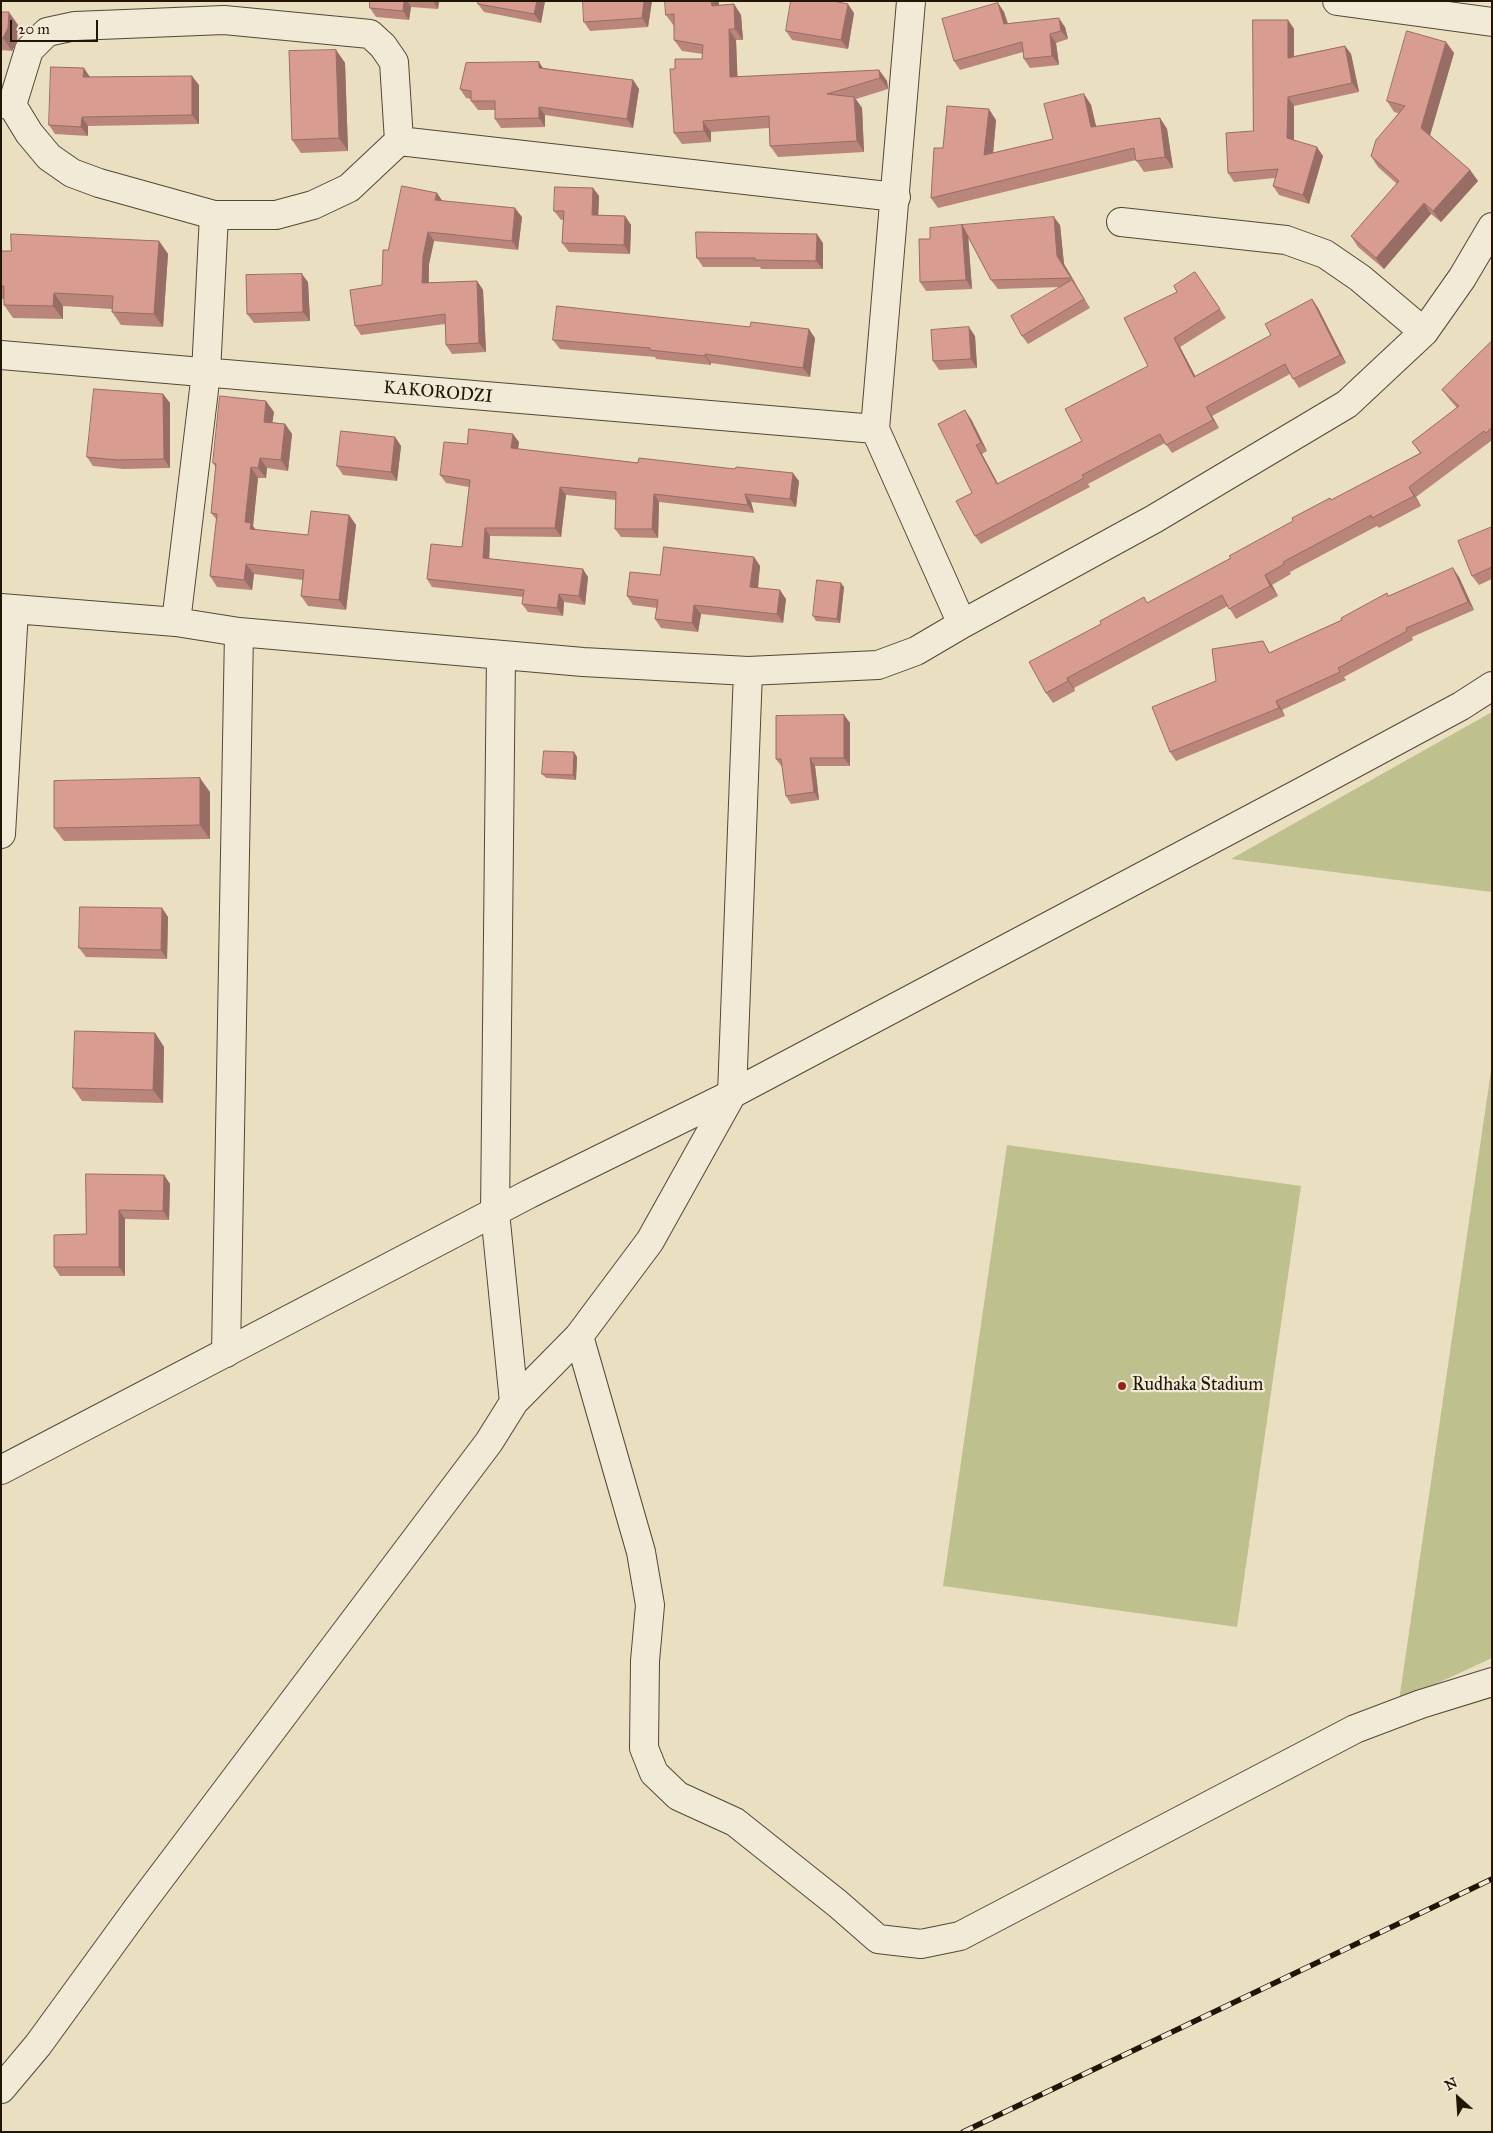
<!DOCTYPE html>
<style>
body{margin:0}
#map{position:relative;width:1493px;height:2133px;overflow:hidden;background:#eadfc1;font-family:"IM FELL Great Primer",serif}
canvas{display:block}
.frame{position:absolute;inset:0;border:2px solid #211506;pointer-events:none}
.north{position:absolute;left:1433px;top:2073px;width:50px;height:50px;-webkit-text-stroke:4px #f1ead7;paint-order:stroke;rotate:334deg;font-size:14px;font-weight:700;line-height:20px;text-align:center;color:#211506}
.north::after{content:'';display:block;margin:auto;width:18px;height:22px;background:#211506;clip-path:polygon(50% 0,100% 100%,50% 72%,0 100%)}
.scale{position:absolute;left:10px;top:20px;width:88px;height:22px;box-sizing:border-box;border:2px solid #211506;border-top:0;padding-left:6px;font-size:15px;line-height:18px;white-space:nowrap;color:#211506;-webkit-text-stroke:4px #f1ead7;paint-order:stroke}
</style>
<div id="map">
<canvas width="1493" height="2133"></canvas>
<div class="frame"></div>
<div class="north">N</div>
<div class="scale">20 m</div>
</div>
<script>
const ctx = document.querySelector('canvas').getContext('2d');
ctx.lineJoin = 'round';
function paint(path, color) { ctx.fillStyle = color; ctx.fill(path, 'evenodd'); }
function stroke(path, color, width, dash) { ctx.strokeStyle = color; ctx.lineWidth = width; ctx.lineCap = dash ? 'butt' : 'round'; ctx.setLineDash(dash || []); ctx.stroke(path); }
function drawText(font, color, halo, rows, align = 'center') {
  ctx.font = font + ' "IM FELL Great Primer",serif'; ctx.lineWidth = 4.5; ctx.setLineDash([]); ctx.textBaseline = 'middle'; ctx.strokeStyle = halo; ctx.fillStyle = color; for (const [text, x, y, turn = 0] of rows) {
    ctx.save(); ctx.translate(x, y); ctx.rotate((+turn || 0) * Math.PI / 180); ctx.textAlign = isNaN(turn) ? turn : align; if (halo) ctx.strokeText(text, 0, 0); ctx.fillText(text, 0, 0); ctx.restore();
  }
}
paint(new Path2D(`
 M 1492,712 L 1492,892 L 1231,859 Z
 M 1492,1064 L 1492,1658 L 1399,1701 Z
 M 1007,1145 L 1301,1186 L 1237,1627 L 943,1586 Z`), '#bec08e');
const minor = new Path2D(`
 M 911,1 L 875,429 L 962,624
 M 1337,1 L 1492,22
 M 1,104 L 12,105 L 29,133 L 49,157 L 72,173 L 99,183 L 214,215 L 206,373 L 176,622
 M 12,105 L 29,50 L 47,32 L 75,26 L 224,20 L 370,34 L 383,46 L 394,62 L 399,141 L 896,197
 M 214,215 L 276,215 L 313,205 L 349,188 L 399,141
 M 1121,222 L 1286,240 L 1325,254 L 1360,278 L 1424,332
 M 1,355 L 875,429
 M 1,608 L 176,622 L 239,632 L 583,662 L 748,671 L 878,665 L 916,651 L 962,624 L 1154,519 L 1347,404 L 1424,332 L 1462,278 L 1492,227
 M 1,834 L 14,610
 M 579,1336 L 641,1552 L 650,1605 L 645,1661 L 644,1748 L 654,1773 L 678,1796 L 735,1822 L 838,1904 L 878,1939 L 921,1944 L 960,1936 L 1355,1729 L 1421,1704 L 1492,1682
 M 226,1353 L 239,632
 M 514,1402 L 579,1336 L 650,1241 L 732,1094 L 748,671
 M 1,2089 L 38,2045 L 137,1909 L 489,1442 L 514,1402 L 495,1212 L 501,655`);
const tertiary = new Path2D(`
 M 1,1470 L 529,1194 L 732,1094 L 1307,789 L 1461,706 L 1492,686`);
stroke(minor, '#534835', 30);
stroke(tertiary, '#534835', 30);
stroke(minor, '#f1ead7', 28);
stroke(tertiary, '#f1ead7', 28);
const rail = new Path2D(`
 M 963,2132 L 1492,1879`);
stroke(rail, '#211506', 5.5);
stroke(rail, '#f1ead7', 4, [11]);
paint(new Path2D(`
 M 370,1 L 439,1 L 438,9 L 411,7 L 409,20 L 376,17 L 370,8 Z
 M 545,1 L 541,23 L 484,12 L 478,4 Z
 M 652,1 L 648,27 L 590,31 L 584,22 Z
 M 998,3 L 1004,12 L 1008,23 L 1065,27 L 1068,39 L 1056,43 L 1059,65 L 1030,68 L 1024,59 L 1023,52 L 960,70 L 954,61 Z
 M 734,4 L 741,15 L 743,40 L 736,40 L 737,77 L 879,70 L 887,81 L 888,89 L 856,99 L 862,108 L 864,152 L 778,157 L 770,146 L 769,128 L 711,132 L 711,142 L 682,144 L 674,133 L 675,69 L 702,59 L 703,54 L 682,51 L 674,40 L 674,26 L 666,15 L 719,5 Z
 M 1,12 L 18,25 L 17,41 L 12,51 L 1,50 Z
 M 854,13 L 848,49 L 792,40 L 786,31 Z
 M 1288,20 L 1294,29 L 1294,56 L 1345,46 L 1351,54 L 1359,92 L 1294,106 L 1294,140 L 1323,156 L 1309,204 L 1279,195 L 1273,186 L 1275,178 L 1234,182 L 1228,173 L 1253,131 Z
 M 1446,42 L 1454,53 L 1430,135 L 1470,170 L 1478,181 L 1441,222 L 1431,214 L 1384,269 L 1358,247 L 1351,236 L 1397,184 L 1378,167 L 1371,156 L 1398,113 L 1394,112 L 1387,101 Z
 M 336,50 L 345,63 L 348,151 L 301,153 L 292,140 Z
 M 543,68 L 633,80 L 639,89 L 633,128 L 545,115 L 545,127 L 501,128 L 495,119 L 495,110 L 478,110 L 471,101 L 471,99 L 466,98 L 460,89 Z
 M 90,77 L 199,85 L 199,124 L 88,126 L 88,136 L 55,134 L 49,125 Z
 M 1084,94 L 1091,105 L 1096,127 L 1160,118 L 1167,129 L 1173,168 L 1144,172 L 1136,160 L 938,208 L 931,198 L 943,148 L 996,120 L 993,153 L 1053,139 Z
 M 593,188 L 599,196 L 598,215 L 625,216 L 631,225 L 630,254 L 569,252 L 562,243 L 563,220 L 561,220 L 554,211 Z
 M 437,193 L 442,201 L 522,217 L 518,250 L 434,241 L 429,264 L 429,283 L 477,281 L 483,290 L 486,352 L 452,354 L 446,345 L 445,324 L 361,335 L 355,326 L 382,285 L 388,250 Z
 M 1060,225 L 1064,264 L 1090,308 L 1028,344 L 1022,336 L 1061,287 L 998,289 L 991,280 L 968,237 L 972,289 L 926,291 L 920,282 L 930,239 Z
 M 159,241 L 168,254 L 163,327 L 121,325 L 112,312 L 112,309 L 63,306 L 63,319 L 13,318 L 4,305 L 4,299 L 1,299 L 1,251 L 11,251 Z
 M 823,243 L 823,269 L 761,269 L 760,267 L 703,267 L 697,258 Z
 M 1195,272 L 1226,318 L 1180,347 L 1195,376 L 1271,335 L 1312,299 L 1318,308 L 1346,363 L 1299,388 L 1290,374 L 1212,416 L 1219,428 L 1172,453 L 1165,443 L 1088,484 L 1090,487 L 981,544 L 975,536 L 972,493 L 971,419 L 987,451 L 982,454 L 998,484 L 1082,441 L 1148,366 L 1177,292 Z
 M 308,282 L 310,321 L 254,323 L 247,314 Z
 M 975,336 L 977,368 L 939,370 L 933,361 Z
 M 815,338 L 810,377 L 711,363 L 711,365 L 656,359 L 655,357 L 560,349 L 553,340 Z
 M 1492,341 L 1492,442 L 1491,441 L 1416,497 L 1421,506 L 1379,528 L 1377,526 L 1290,572 L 1291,574 L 1272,585 L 1278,596 L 1236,619 L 1228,606 L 1074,688 L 1075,691 L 1053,703 L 1046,693 L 1148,603 L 1231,558 L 1332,500 L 1420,453 L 1412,442 L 1457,408 L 1450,400 L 1442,390 Z
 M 163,394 L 170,403 L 170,468 L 123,469 L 93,466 L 87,457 Z
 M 274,412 L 272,422 L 285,424 L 292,434 L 288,471 L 267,468 L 266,478 L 258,478 L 253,526 L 256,530 L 308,535 L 349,515 L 356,525 L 346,610 L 308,606 L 301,596 L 303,580 L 254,574 L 252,590 L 217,587 L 210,576 L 217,520 L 211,513 L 216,468 L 213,463 Z
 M 395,437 L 401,446 L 397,481 L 343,475 L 337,466 Z
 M 519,442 L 518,449 L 799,481 L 796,507 L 751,502 L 754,513 L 659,502 L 658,538 L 621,537 L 615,529 L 616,500 L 566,495 L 561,537 L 490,536 L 489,559 L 588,577 L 585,605 L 564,602 L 563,616 L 528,612 L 522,604 L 523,597 L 432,587 L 427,579 L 462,547 L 469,487 L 446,483 L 440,475 L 467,444 Z
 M 1492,527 L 1492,579 L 1479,585 L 1472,576 Z
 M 754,557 L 760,566 L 758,588 L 786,599 L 783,623 L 701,614 L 698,632 L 661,628 L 655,619 L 657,608 L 633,605 L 627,596 L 660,575 Z
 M 1459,577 L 1474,610 L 1412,637 L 1413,640 L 1344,677 L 1346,680 L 1282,710 L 1285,716 L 1176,761 L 1170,752 L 1216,681 L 1263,641 L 1270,653 L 1342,620 L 1388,596 Z
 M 844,587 L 840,623 L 816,621 L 813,616 Z
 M 844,715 L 850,723 L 850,766 L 815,766 L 819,800 L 791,804 L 786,796 L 782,767 L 776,759 Z
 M 574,752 L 577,757 L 576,780 L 546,778 L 542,774 Z
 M 210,792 L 210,839 L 64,841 L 54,828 Z
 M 162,908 L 168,917 L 167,959 L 86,957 L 79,948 Z
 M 155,1033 L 164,1047 L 163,1103 L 82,1101 L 73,1088 Z
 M 164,1175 L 170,1184 L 169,1220 L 125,1219 L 125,1276 L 60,1276 L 54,1267 L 86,1234 Z`), '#ba867c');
paint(new Path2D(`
 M 404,1 L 407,1 L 411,7 L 409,20 L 403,11 Z
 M 433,1 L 439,1 L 438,9 Z
 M 537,1 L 545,1 L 541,23 L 534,14 Z
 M 644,1 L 652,1 L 648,27 L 642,18 Z
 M 711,1 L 719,1 L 719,16 L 712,6 Z
 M 998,3 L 1004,12 L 1010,33 L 1004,24 Z
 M 734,4 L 741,15 L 743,40 L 735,29 Z
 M 848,4 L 854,13 L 848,49 L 841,40 Z
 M 9,12 L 18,25 L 17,41 L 12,51 L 3,38 Z
 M 1059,18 L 1065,27 L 1068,39 L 1061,31 Z
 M 1288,20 L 1294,29 L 1294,67 L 1288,58 Z
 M 729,29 L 736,40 L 738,88 L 730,77 Z
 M 1050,34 L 1056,43 L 1059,65 L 1052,56 Z
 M 1446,42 L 1454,53 L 1429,139 L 1421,128 Z
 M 1345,46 L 1351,54 L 1359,92 L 1352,83 Z
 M 336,50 L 345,63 L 348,151 L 339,138 Z
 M 539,62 L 545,71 L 539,68 Z
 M 84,68 L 90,77 L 83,77 Z
 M 879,70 L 887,81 L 888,89 L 880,78 Z
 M 192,76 L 199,85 L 199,124 L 192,115 Z
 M 633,80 L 639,89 L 633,128 L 627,119 Z
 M 1084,94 L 1091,105 L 1099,138 L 1091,127 Z
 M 854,97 L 862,108 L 864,152 L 857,141 Z
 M 1288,97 L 1294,106 L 1294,147 L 1287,138 Z
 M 539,107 L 545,115 L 545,127 L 539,118 Z
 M 989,109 L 996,120 L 992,166 L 984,155 Z
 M 82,117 L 88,126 L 88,136 L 81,127 Z
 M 1160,118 L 1167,129 L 1173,168 L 1165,157 Z
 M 703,121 L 711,132 L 711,142 L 704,131 Z
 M 1317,147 L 1323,156 L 1309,204 L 1303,195 Z
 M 1470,170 L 1478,181 L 1441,222 L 1433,211 Z
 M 593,188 L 599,196 L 598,224 L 592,215 Z
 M 437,193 L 443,202 L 435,200 Z
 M 1424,203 L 1431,214 L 1384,269 L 1376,258 Z
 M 515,208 L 522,217 L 518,250 L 512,241 Z
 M 625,216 L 631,225 L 630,254 L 624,245 Z
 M 1054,217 L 1060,225 L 1064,264 L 1077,286 L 1057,256 Z
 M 962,225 L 968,234 L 972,289 L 966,280 Z
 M 428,232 L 434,241 L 429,264 L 428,292 L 422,283 L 423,256 Z
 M 817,234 L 823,243 L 823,269 L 816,261 Z
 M 159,241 L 168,254 L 163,327 L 154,314 Z
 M 302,274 L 308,282 L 310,321 L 303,312 Z
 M 477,281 L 483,290 L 486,352 L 479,343 Z
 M 54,293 L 63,306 L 63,319 L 53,306 Z
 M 1312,299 L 1318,308 L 1346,363 L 1340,355 Z
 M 969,327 L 975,336 L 977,368 L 971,359 Z
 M 809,329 L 815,338 L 810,377 L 803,368 Z
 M 1174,338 L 1180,347 L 1200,385 L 1194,377 Z
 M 705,354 L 711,363 L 711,365 L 705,356 Z
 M 163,394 L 170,403 L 170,468 L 164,459 Z
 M 266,401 L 274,412 L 271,432 L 264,422 Z
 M 1206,407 L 1212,416 L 1219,428 L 1213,420 Z
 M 965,410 L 971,419 L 987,451 L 981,443 Z
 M 285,424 L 292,434 L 288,471 L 281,460 Z
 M 513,434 L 519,442 L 517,456 L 511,448 Z
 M 395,437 L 401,446 L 397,481 L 391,472 Z
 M 976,445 L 982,454 L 1003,493 L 997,484 Z
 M 260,458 L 267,468 L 266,478 L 258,468 Z
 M 251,467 L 258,478 L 253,526 L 258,533 L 258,539 L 245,522 Z
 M 793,473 L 799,481 L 796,507 L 790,499 Z
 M 560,487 L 566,495 L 561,537 L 555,528 Z
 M 1409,487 L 1416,497 L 1421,506 L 1414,496 Z
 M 654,494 L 659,502 L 658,538 L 652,529 Z
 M 745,494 L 751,502 L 754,513 L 748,505 Z
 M 349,515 L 356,525 L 346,610 L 339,600 Z
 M 485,528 L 490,536 L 489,566 L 483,558 Z
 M 754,557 L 760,566 L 757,596 L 750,587 Z
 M 246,564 L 254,574 L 252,590 L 244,580 Z
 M 1453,568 L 1459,577 L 1474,610 L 1468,602 Z
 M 583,569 L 588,577 L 585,605 L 579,596 Z
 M 1265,575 L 1272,585 L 1278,596 L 1270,586 Z
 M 841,583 L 844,587 L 840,623 L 837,619 Z
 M 780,590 L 786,599 L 783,623 L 777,614 Z
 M 559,594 L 564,602 L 563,616 L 557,608 Z
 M 694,605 L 701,614 L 698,632 L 692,623 Z
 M 1067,678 L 1074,688 L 1075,691 L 1068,681 Z
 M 1276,701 L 1282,710 L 1285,716 L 1279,708 Z
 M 844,715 L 850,723 L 850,766 L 844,758 Z
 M 574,752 L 577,757 L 576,780 L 573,775 Z
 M 810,758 L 815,766 L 819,800 L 814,792 Z
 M 200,778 L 210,792 L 210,839 L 200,825 Z
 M 162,908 L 168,917 L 167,959 L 161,950 Z
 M 155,1033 L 164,1047 L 163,1103 L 153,1090 Z
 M 164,1175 L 170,1184 L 169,1220 L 163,1211 Z
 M 119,1210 L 125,1219 L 125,1276 L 119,1267 Z`), '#976d65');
const building = new Path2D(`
 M 370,1 L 404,1 L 403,11 L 370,8 Z
 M 478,1 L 537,1 L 534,14 L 478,4 Z
 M 583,1 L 644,1 L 642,18 L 584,22 Z
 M 665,1 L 711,1 L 712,6 L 734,4 L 735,29 L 729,29 L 730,77 L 879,70 L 880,78 L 827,94 L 854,97 L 857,141 L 770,146 L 769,116 L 703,121 L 704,131 L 674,133 L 670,69 L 675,69 L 675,59 L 702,59 L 703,45 L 674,40 L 674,14 L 666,15 Z
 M 791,1 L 833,1 L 848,4 L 841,40 L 786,31 Z
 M 998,3 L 1004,24 L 1059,18 L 1061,31 L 1050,34 L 1052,56 L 1024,59 L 1022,42 L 954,61 L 942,19 Z
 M 1,12 L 9,12 L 8,28 L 3,38 L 1,38 Z
 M 1253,20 L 1288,20 L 1288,58 L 1345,46 L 1352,83 L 1288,97 L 1287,138 L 1317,147 L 1303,195 L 1273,186 L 1278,169 L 1228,173 L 1226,133 L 1253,131 Z
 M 1407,31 L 1446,42 L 1421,128 L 1470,170 L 1433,211 L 1424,203 L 1376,258 L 1351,236 L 1399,181 L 1371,156 L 1376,140 L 1405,106 L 1387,101 Z
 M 336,50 L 339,138 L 292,140 L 289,51 Z
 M 539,62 L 539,68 L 633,80 L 627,119 L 539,107 L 539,118 L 495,119 L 495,101 L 471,101 L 471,91 L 460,89 L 466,63 Z
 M 51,67 L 84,68 L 83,77 L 192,76 L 192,115 L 82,117 L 81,127 L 49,125 Z
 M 1084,94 L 1091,127 L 1160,118 L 1165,157 L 1136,161 L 1134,148 L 931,198 L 934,148 L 943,148 L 947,106 L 989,109 L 984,155 L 1053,139 L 1044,104 Z
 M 402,186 L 437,193 L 435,200 L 515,208 L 512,241 L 428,232 L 423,256 L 422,283 L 477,281 L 479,343 L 446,345 L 445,314 L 355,326 L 350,290 L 382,285 L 383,250 L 388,250 Z
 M 555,187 L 593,188 L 592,215 L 625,216 L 624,245 L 562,243 L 564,211 L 554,211 Z
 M 1054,217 L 1057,256 L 1071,278 L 991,280 L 962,225 Z
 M 962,225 L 966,280 L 920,282 L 919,239 L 930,239 L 930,228 Z
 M 696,232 L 817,234 L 816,261 L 755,260 L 755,258 L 697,258 Z
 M 11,234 L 159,241 L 154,314 L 112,312 L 113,296 L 54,293 L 53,306 L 4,305 L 4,286 L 1,286 L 1,251 L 11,251 Z
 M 1195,272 L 1220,309 L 1174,338 L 1194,377 L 1271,335 L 1265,324 L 1312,299 L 1340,355 L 1293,379 L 1285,364 L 1206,407 L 1213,420 L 1166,445 L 1160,434 L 1082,475 L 1084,478 L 975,536 L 956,501 L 972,493 L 938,424 L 965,410 L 981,443 L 976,445 L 997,484 L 1082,441 L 1065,409 L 1148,366 L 1124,318 L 1177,292 L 1174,286 Z
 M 302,274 L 303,312 L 247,314 L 246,275 Z
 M 1072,280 L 1084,299 L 1022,336 L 1011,316 Z
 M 557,306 L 750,327 L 751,322 L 809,329 L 803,368 L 705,354 L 705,356 L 650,350 L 650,348 L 553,340 Z
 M 969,327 L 971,359 L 933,361 L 931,330 Z
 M 1492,341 L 1492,427 L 1486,433 L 1484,431 L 1409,487 L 1414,496 L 1372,518 L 1371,515 L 1283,562 L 1284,564 L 1265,575 L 1270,586 L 1229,609 L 1222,595 L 1067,678 L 1068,681 L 1046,693 L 1029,662 L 1101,624 L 1100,621 L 1144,597 L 1147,603 L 1231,558 L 1229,556 L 1293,521 L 1292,518 L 1330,498 L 1331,500 L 1421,453 L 1412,442 L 1459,406 L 1442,390 Z
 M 94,389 L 163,394 L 164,459 L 117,460 L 87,457 Z
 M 220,396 L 266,401 L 264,422 L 285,424 L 281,460 L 260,458 L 258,468 L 251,467 L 245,522 L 251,523 L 250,529 L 308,535 L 311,511 L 349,515 L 339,600 L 301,596 L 304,570 L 246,564 L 244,580 L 210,576 L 217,514 L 211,513 L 216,464 L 213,463 Z
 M 469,429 L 513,434 L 511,448 L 638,463 L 639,458 L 735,469 L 736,467 L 793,473 L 790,499 L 745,494 L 748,505 L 654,494 L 652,529 L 615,529 L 616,492 L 560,487 L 555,528 L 485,528 L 483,558 L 583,569 L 579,596 L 559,594 L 557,608 L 522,604 L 524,590 L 427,579 L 431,544 L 462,547 L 470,480 L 440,475 L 444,442 L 467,444 Z
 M 341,431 L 395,437 L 391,472 L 337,466 Z
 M 1492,527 L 1492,567 L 1472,576 L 1458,541 Z
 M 664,547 L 754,557 L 750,587 L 780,590 L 777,614 L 694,605 L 692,623 L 655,619 L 658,600 L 627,596 L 630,572 L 660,575 Z
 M 1453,568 L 1468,602 L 1406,628 L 1407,631 L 1338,668 L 1340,672 L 1276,701 L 1279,708 L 1170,752 L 1152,707 L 1216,681 L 1212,649 L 1263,641 L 1269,653 L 1342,620 L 1341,618 L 1387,593 L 1388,596 Z
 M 817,580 L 841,583 L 837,619 L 813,616 Z
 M 844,715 L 844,758 L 810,758 L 814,792 L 786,796 L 781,759 L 776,759 L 776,716 Z
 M 544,751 L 574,752 L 573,775 L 542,774 Z
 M 200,778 L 200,825 L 54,828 L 54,781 Z
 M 80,907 L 162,908 L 161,950 L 79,948 Z
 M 75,1031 L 155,1033 L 153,1090 L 73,1088 Z
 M 86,1174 L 164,1175 L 163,1211 L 119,1210 L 119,1267 L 54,1267 L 54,1235 L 86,1234 Z`);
paint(building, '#d89c90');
stroke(building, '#976d65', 1);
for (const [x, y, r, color] of [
 [1122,1386,5,"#8f2418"]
]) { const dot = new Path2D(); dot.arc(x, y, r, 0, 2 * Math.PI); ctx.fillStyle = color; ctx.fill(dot); stroke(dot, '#f1ead7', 2); }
drawText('18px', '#211506', '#f1ead7', [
 ["KAKORODZI",438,393,5]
]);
drawText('18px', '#211506', '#f1ead7', [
 ["Rudhaka Stadium",1132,1386]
], 'left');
</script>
